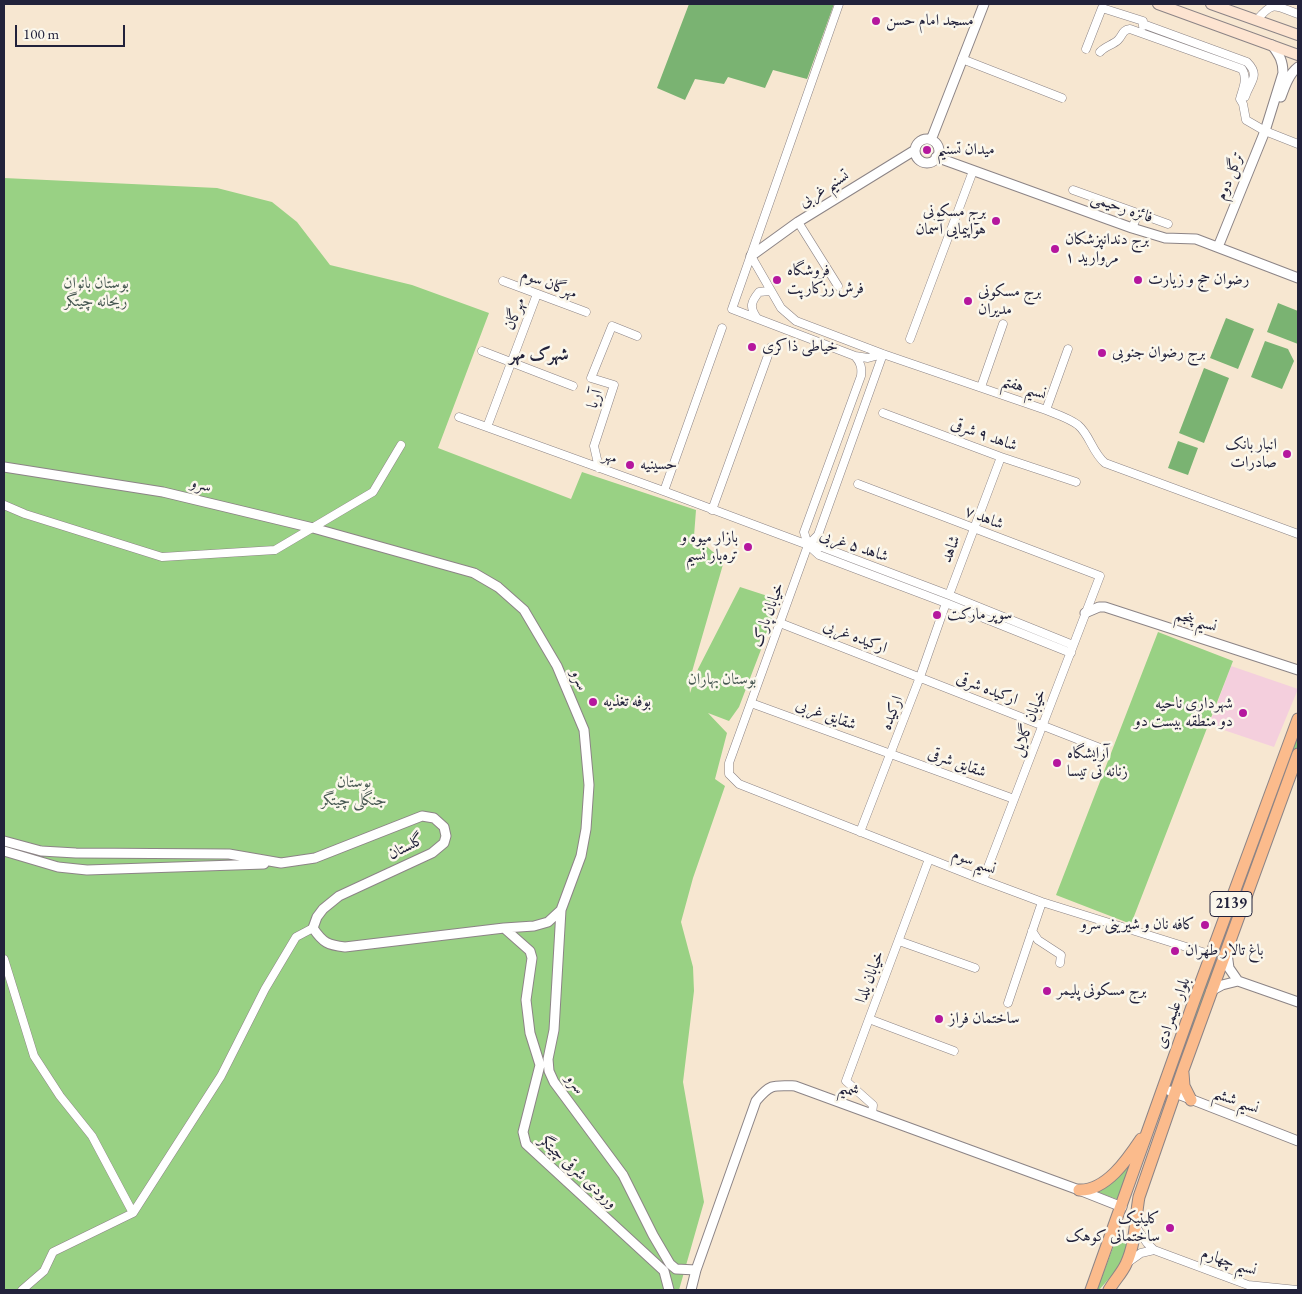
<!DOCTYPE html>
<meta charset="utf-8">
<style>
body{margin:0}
#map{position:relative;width:1302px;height:1294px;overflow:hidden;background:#f7e7d1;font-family:"EB Garamond",serif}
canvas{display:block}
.frame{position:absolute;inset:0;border:5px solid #22223b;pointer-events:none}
.scale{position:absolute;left:15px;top:25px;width:110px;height:22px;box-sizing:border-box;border:2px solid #22223b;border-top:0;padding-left:6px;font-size:15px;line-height:18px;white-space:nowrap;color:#22223b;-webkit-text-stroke:4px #fbf7ec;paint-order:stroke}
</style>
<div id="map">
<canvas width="1302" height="1294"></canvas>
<div class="frame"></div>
<div class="scale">100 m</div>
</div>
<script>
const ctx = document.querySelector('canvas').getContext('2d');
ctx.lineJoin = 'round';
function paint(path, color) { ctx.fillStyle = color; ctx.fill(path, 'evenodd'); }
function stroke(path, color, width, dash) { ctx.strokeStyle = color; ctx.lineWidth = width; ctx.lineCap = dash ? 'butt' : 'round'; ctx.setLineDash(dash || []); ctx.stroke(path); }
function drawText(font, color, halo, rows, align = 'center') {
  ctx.font = font + ' "EB Garamond",Amiri,serif'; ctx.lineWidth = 5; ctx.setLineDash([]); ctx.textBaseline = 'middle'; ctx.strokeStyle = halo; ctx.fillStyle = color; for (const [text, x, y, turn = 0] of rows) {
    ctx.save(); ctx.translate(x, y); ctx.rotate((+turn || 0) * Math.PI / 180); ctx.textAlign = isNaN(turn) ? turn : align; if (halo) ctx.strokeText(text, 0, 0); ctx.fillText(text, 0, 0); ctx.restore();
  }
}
paint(new Path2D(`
 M 1231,666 L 1298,689 L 1274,747 L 1209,725 Z`), '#f4cfdd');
paint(new Path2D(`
 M 4,178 L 217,188 L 272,202 L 297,222 L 330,265 L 412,285 L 489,313 L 438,448 L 571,499 L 582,472 L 696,510 L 694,536 L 724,561 L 689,682 L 690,693 L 698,669 L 740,587 L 780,600 L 739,707 L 729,721 L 708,713 L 727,733 L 715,779 L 725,786 L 693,878 L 681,922 L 693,967 L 694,991 L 683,1082 L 704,1202 L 679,1290 L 4,1290 Z
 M 1158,632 L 1233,661 L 1131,924 L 1056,895 Z
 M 1298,734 L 1298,745 L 1176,1077 L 1172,1076 Z
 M 1136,1152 L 1119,1200 L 1097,1192 L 1110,1183 Z
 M 1118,1241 L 1123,1242 L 1128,1245 L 1128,1257 L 1099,1290 L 1097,1290 L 1114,1245 Z`), '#99d184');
paint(new Path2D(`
 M 689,4 L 834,4 L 807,79 L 773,70 L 765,88 L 728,77 L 724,84 L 695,79 L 685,100 L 657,88 Z
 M 1278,303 L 1298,311 L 1298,344 L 1267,332 Z
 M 1226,318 L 1254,329 L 1238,369 L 1210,358 Z
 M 1265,341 L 1288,349 L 1294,361 L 1282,389 L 1251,377 Z
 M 1204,368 L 1229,378 L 1204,443 L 1179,433 Z
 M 1178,441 L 1198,448 L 1188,475 L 1168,468 Z`), '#7ab372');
const minor = new Path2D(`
 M 839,4 L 732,309 L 855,356 L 868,358 L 883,354
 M 1257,20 C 1273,0 1275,6 1298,14
 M 1143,24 L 1247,62 C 1261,76 1250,81 1245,97
 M 1086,49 L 1102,8 L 1143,21 L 1143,26
 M 1100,52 C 1105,46 1113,45 1118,40 C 1123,35 1122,30 1130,29 L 1242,69 C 1248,79 1243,88 1240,99 L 1243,104 L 1246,120 L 1265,131 L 1298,144
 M 962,59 L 1062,98
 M 1073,190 L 1168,224
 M 798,222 L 838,286
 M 1132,228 L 1138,214
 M 751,256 L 781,308 L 796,321 L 883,354 L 1046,410 C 1056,414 1069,418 1078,425 C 1090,435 1092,452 1105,463 L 1298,534
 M 503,281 L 586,312
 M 757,318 C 749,307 751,302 759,292 L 770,291
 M 910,339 L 973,171
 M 482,351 L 573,386
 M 883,354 L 818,535 L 808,545 L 729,763 L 729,774 L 739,784 L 983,880 L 1042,902 L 1212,955
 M 981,387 L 1003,324
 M 1046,410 L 1068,349
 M 883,413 L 1001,457 L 1076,482
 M 459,417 L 658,489 L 808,545 L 822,547 L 949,595 L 1073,645
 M 487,427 L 537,294
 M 599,468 L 594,446 L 614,385 L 591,378 L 612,326 L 637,336
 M 858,484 L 1100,576 L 983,880
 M 664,491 L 722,328
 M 4,505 L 25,514 L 162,557 L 275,550 L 373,492 L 401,445
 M 712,510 L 771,347
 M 808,545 L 819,555 L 946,603 L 1071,653
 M 808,545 L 804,532 L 861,376 C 862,368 861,363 855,356
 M 949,595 L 1001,457
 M 780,623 L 1100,748
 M 751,703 L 1014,799
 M 860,832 L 920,677 L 946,603
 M 929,859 L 869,1019 L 954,1051
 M 1032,931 L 1038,940 L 1061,955 L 1060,963
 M 899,941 L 975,968
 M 4,959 L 34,1056 L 60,1096 L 92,1136 L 133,1213
 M 1008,1003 L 1042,902
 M 869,1019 L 846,1081 L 873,1105 L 872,1114
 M 1136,1227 L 1147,1243 L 1154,1250 L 1248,1285 L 1297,1290
 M 1127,1263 L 1141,1253 L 1154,1250
 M 22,1290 L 44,1271 L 53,1252 L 133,1213 L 221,1076 L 265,989 L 296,937 L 313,928`);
const tertiary = new Path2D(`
 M 1281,97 C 1285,86 1289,74 1298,67
 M915 151a12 12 0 1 1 24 0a12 12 0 1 1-24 0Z
 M 931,140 L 984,4
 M 936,157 L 1132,228 L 1165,238 L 1196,239 L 1298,278
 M 1218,247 L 1265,131 L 1283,73 C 1283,60 1279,55 1272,45
 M 751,256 L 798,222 L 915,150
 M 4,467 L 163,492 L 313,528 L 474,573 L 498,587 L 524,610 L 557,666 L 584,730 L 589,785 L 586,829 L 581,856 L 561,910 L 554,1030 L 548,1059 L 549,1071 L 554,1082 L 623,1175 L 653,1235 L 670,1264 L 676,1269 L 696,1270
 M 1085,613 L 1099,607 L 1105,607 L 1298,670
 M 4,841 L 41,851 L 76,853 L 229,854 L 281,863 L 315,858 L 422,816 L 434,818 L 444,827 L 446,836 L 444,843 L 432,853 L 339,896 L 323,909 L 317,917 L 313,928 C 323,943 328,945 345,947 L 504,928 L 534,926 L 548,922 L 561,910
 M 4,851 L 58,867 L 87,870 L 264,864
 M 504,928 L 530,951 L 532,958 L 526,1000 L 530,1033 L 540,1065 L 523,1132 L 526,1144 L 664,1271 L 669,1290
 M 1227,953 L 1229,968 L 1238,981 L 1298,1002
 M 1211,991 L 1222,985 L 1238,981
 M 1170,1091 L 1298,1141
 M 691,1290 L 696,1270 L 756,1101 C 770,1084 773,1085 795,1086 L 1079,1190 L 1122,1207`);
const secondary = new Path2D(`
 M 1158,4 L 1298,55
 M 1211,4 L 1298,35`);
const primary = new Path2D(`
 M 1183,1073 L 1184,1086 L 1191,1100
 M 1079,1190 C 1106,1191 1127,1160 1141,1139
 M 1091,1290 L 1194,1001 L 1298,719
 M 1109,1290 C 1114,1281 1122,1273 1126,1264 C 1136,1243 1135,1219 1139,1197 L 1183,1070 L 1298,754`);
stroke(minor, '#8c8486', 9);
stroke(tertiary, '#8c8486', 11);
stroke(secondary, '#8c8486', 12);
stroke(primary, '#8c8486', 13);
stroke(minor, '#fff', 8);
stroke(tertiary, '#fff', 9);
stroke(secondary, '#fde4d1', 10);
stroke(primary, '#fbbb8c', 11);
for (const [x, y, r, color] of [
 [876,21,5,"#b5179e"],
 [927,150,5,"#b5179e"],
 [996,221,5,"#b5179e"],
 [1055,249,5,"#b5179e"],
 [777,280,5,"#b5179e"],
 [1138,280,5,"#b5179e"],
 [968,301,5,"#b5179e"],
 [752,347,5,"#b5179e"],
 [1102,353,5,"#b5179e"],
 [1287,454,5,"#b5179e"],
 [630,465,5,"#b5179e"],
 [748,547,5,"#b5179e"],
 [937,615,5,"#b5179e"],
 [593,702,5,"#b5179e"],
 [1243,713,5,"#b5179e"],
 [1057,763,5,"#b5179e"],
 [1205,925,5,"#b5179e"],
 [1175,951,5,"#b5179e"],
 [1047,991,5,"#b5179e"],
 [939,1019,5,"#b5179e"],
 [1170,1228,5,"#b5179e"]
]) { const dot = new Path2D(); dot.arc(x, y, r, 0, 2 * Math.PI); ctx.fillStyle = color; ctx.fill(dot); stroke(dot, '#fbf7ec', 2); }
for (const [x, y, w] of [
 [1231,904,42]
]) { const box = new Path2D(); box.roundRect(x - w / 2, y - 12.5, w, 25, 4); ctx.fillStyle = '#fbf7ec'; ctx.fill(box); stroke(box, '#22223b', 1); }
drawText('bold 15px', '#22223b', null, [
 ["2139",1231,904]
]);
drawText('16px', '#22223b', '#fbf7ec', [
 ["مسجد امام حسن",886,21],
 ["میدان تسنیم",937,150],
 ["برج مسکونی",986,212,"right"],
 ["هواپیمایی آسمان",986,230,"right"],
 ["برج دندانپزشکان",1065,240],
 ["مروارید ۱",1065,258],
 ["فروشگاه",787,271],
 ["فرش رزکارپت",787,289],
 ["رضوان حج و زیارت",1148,280],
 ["برج مسکونی",978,292],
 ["مدیران",978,310],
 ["خیاطی ذاکری",762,347],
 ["برج رضوان جنوبی",1112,353],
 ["انبار بانک",1277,445,"right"],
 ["صادرات",1277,463,"right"],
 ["حسینیه",640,465],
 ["بازار میوه و",738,538,"right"],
 ["تره‌بار نسیم",738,556,"right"],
 ["سوپر مارکت",947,615],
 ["بوفه تغذیه",603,702],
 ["شهرداری ناحیه",1233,704,"right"],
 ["دو منطقه بیست دو",1233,722,"right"],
 ["آرایشگاه",1067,754],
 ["زنانه تی تیسا",1067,772],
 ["کافه نان و شیرینی سرو",1195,925,"right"],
 ["باغ تالار طهران",1185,951],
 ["برج مسکونی پلیمر",1057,991],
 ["ساختمان فراز",949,1019],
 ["کلینیک",1160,1219,"right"],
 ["ساختمانی کوهک",1160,1237,"right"]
], 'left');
drawText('16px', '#22223b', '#fbf7ec', [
 ["ترگل دوم",1230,176,-68],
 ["تسنیم غربی",824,189,-32],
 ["فائزه رحیمی",1122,208,19],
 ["مهرگان سوم",549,284,21],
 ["مهرگان",515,314,-69],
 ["نسیم هفتم",1024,388,19],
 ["آریا",595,399,-72],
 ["شاهد ۹ شرقی",984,435,20],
 ["مهر",610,457,20],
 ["سرو",201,485,14],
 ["شاهد ۷",984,518,21],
 ["شاهد ۵ غربی",854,546,19],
 ["شاهد",951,549,-69],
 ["خیابان پارک",768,615,-70],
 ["نسیم پنجم",1196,621,18],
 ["ارکیده غربی",855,637,21],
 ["سرو",579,680,67],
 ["ارکیده شرقی",987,689,21],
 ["ارکیده",892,713,-69],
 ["شقایق غربی",826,715,20],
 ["خیابان گلایل",1029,723,-69],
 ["شقایق شرقی",957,763,20],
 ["گلستان",406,847,-27],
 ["نسیم سوم",974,862,22],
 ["خیابان یلدا",870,977,-69],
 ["بلوار علیمرادی",1173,1013,-70],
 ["سرو",575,1084,54],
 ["شمیم",849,1090,20],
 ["نسیم ششم",1236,1101,21],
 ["ورودی شرقی چیتگر",578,1172,43],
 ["نسیم چهارم",1229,1262,19]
]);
drawText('16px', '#465751', '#fbf7ec', [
 ["بوستان بانوان",96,284],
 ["ریحانه چیتگر",96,302],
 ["بوستان بهاران",722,680],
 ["بوستان",354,783],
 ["جنگلی چیتگر",354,801]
]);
drawText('bold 18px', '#22223b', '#fbf7ec', [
 ["شهرک مهر",539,355]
]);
</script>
